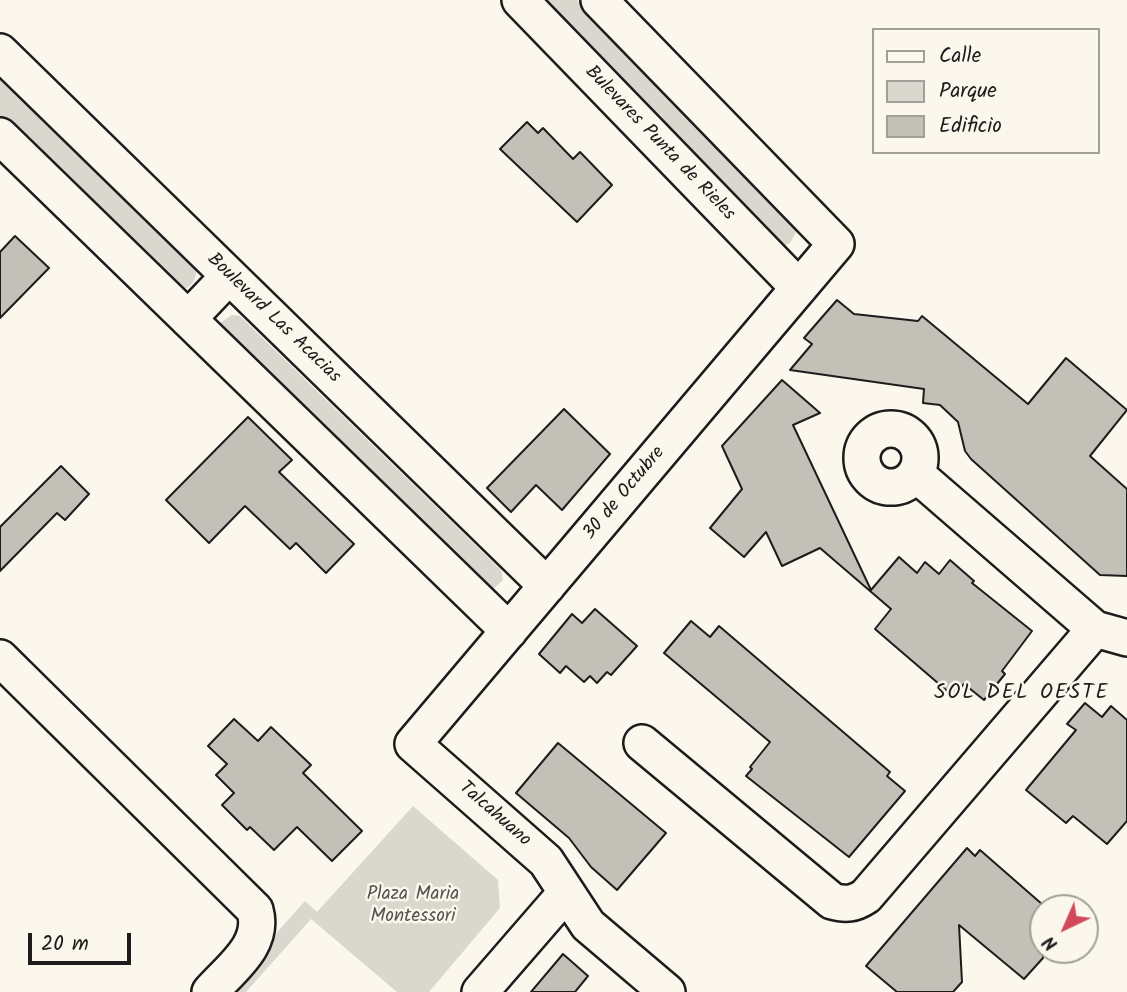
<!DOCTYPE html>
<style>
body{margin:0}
#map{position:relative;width:1127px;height:992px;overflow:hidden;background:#fbf7ec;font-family:Kalam,sans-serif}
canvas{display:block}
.legend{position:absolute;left:872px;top:28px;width:228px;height:126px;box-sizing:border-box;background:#fbf7ec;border:2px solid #a29f99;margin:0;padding:9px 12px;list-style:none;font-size:21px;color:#1c1c1c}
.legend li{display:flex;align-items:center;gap:14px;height:35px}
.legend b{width:35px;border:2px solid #a29f99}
.north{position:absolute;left:1029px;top:894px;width:70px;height:70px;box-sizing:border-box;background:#fbf7ec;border:2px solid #a29f99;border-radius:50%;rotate:224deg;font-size:19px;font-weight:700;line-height:28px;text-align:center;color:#1c1c1c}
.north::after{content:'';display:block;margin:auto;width:24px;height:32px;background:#d1495b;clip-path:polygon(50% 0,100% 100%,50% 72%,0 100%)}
.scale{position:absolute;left:28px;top:933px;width:103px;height:32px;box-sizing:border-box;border:4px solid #1c1c1c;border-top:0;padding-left:9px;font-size:21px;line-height:24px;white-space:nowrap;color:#1c1c1c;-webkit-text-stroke:5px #fbf7ec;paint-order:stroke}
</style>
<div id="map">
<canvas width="1127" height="992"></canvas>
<ul class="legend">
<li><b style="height:9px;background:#fbf7ec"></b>Calle</li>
<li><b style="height:19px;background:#dad7ce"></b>Parque</li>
<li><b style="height:19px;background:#c3c0b8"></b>Edificio</li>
</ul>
<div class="north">N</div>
<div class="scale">20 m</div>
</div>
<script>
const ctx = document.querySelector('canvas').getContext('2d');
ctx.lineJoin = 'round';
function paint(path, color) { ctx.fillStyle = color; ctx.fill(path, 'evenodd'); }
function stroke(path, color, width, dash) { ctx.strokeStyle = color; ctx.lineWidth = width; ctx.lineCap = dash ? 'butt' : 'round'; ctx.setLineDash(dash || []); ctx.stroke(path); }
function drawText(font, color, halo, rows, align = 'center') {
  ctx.font = font + ' Kalam,sans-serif'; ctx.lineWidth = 5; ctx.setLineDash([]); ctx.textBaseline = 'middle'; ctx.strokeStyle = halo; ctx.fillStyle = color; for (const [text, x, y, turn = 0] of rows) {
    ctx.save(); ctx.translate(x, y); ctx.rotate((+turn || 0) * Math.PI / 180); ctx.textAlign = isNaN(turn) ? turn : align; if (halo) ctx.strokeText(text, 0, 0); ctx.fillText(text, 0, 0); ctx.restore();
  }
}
paint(new Path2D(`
 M 536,0 L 577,0 L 793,225 L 796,232 L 790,243 L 782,247 Z
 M 0,77 L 196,270 C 197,282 187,293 175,288 L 0,117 Z
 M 232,315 L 240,316 L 501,570 L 503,580 L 489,593 L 219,331 L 220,323 Z
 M 413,806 L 498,880 L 500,908 L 429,992 L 397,992 L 311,919 L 246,992 L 224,992 L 305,901 L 317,912 Z`), '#dad7ce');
const building = new Path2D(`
 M 527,122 L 538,133 L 543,128 L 573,159 L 580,152 L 612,185 L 577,222 L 500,149 Z
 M 15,236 L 49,268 L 0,318 L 0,252 Z
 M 837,300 L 854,314 L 918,321 L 922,316 L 1028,404 L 1066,358 L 1127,410 L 1090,456 L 1127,489 L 1127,576 L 1100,575 L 971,459 L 965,451 L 958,422 L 940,405 L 923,403 L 924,389 L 790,370 L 812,344 L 804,338 Z
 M 782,380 L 820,413 L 793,425 L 871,590 L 899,557 L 917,573 L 925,562 L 939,574 L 950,560 L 974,581 L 972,583 L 1032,631 L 1002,671 L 1005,674 L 984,700 L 964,684 L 953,696 L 875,629 L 891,609 L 820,548 L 782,566 L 766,532 L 744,557 L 710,528 L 742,489 L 722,446 Z
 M 564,409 L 610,454 L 562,510 L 536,485 L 511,512 L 487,488 Z
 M 248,417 L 292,460 L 279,472 L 354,544 L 326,573 L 296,543 L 290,549 L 245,506 L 209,543 L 166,500 Z
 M 61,466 L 89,494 L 65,520 L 57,513 L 0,571 L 0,527 Z
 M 595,609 L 637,646 L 611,675 L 607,672 L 597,683 L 590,676 L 584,682 L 566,666 L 560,673 L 539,654 L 572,614 L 582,623 Z
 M 691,621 L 710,637 L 719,626 L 890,772 L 887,776 L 905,791 L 849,857 L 746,776 L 752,769 L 750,767 L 770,742 L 664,653 Z
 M 1085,703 L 1102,717 L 1111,706 L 1127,720 L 1127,821 L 1107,844 L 1073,816 L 1066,823 L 1026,790 L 1076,730 L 1067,724 Z
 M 234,719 L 258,741 L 271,727 L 311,765 L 303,773 L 362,831 L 332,861 L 297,827 L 274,850 L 250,827 L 247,830 L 222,805 L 234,793 L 216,775 L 227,764 L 208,746 Z
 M 558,743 L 666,833 L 617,890 L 591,867 L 569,838 L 516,793 Z
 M 967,848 L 975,856 L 980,850 L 1043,905 L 1043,958 L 1024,979 L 959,925 L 962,982 L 953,992 L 897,992 L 866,966 Z
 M 563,954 L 588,976 L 575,992 L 531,992 Z`);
paint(building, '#c3c0b8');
stroke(building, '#1c1c1c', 2);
const minor = new Path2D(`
 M 520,0 L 799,288
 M 599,0 L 836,244 L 413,744 L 546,861 L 588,925 L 667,992
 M 0,52 L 547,586
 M 0,136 L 509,631
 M 188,319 L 229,276
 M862 458a29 29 0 1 1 58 0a29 29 0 1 1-58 0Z
 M 916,474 L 1095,629 L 1127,638
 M 0,658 L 255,910 C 265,945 231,968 210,992
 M 642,743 L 832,901 C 846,905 854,904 866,896 L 1095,629
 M 480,992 L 565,894`);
stroke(minor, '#1c1c1c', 40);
stroke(minor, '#fbf7ec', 35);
drawText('19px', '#1c1c1c', '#fbf7ec', [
 ["Bulevares Punta de Rieles",659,144,46],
 ["Boulevard Las Acacias",273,319,44],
 ["30 de Octubre",625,494,-50],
 ["Talcahuano",494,815,41]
]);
drawText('19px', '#555451', '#fbf7ec', [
 ["Plaza Maria",413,896],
 ["Montessori",413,918]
]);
ctx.letterSpacing = '2px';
drawText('21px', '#1c1c1c', '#fbf7ec', [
 ["SOL DEL OESTE",1022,694]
]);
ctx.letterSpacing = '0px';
</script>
